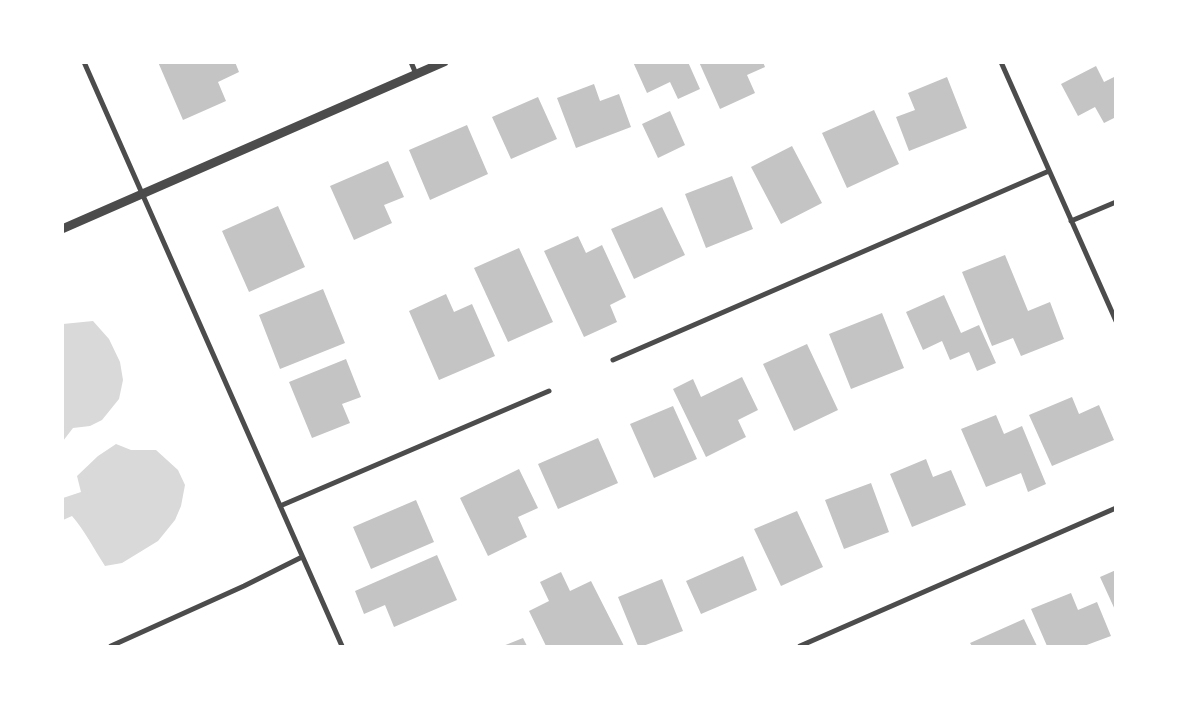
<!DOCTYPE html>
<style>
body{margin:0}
#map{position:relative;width:1178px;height:709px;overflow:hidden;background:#fff;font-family:"DejaVu Sans",sans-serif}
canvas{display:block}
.frame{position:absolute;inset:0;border:64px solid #fff;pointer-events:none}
</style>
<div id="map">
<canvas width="1178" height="709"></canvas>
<div class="frame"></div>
</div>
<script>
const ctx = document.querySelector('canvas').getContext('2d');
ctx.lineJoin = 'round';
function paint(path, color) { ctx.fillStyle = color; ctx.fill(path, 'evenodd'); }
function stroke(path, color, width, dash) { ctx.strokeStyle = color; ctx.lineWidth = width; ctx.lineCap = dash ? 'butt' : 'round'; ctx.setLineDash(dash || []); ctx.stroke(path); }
paint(new Path2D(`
 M 93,321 L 109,339 L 120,362 L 123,380 L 119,399 L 102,420 L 90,426 L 73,428 L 63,441 L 63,324 Z
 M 116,444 L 131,450 L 156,450 L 178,470 L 185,485 L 181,506 L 175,520 L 158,541 L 122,563 L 105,566 C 94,549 85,531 72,516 L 63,520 L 63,498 L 81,492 L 77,476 L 98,456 Z`), '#d9d9d9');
paint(new Path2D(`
 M 158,62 L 235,62 L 239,72 L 218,82 L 226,101 L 183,120 Z
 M 633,62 L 688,62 L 700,89 L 678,99 L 670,82 L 647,93 Z
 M 699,62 L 763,62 L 765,67 L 747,75 L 755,93 L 720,109 Z
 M 1096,66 L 1104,82 L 1116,76 L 1116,117 L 1104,123 L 1095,107 L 1078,116 L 1061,84 Z
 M 947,77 L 967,128 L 909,151 L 896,117 L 915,110 L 908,93 Z
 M 594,84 L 600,101 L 619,94 L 631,127 L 576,148 L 557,98 Z
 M 538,97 L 557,139 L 511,159 L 492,117 Z
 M 874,110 L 899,164 L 847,188 L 822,133 Z
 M 670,111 L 685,145 L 658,158 L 642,124 Z
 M 467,125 L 488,174 L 430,200 L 409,150 Z
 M 792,146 L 822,203 L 781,224 L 751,167 Z
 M 388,161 L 404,197 L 384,205 L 392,223 L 354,240 L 330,186 Z
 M 732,176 L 753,229 L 706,248 L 685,194 Z
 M 278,206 L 305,267 L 249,292 L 222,231 Z
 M 662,207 L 685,255 L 634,279 L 611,229 Z
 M 578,236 L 586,253 L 602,245 L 626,297 L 610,305 L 617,322 L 584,337 L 544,251 Z
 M 519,248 L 553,322 L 508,342 L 474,268 Z
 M 1005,255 L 1028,311 L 1050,302 L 1064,339 L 1021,356 L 1013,338 L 992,346 L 962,272 Z
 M 323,289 L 345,343 L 280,369 L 259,315 Z
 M 446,294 L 454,312 L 472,304 L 495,356 L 439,380 L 409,311 Z
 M 944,295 L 961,333 L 979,325 L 996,363 L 977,371 L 969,352 L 950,360 L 942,341 L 923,350 L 906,312 Z
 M 882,313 L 904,368 L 851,389 L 829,334 Z
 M 807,344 L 838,410 L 794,431 L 763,364 Z
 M 346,359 L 361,397 L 342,404 L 350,423 L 312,438 L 289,382 Z
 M 742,377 L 758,410 L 738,420 L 746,437 L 706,457 L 673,389 L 693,379 L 701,397 Z
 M 1072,397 L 1079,414 L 1099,405 L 1114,440 L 1052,466 L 1029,415 Z
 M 673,406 L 697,459 L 654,478 L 630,424 Z
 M 996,415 L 1004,434 L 1022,426 L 1046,484 L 1028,492 L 1021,473 L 986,487 L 961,429 Z
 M 598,438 L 618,483 L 558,509 L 538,464 Z
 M 926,459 L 933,477 L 951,470 L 966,505 L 912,527 L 890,474 Z
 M 519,469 L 538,508 L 518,517 L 527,537 L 488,556 L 460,498 Z
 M 871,483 L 889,532 L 844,549 L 825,500 Z
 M 416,500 L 434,542 L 371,569 L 353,527 Z
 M 797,511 L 823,567 L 781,586 L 754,529 Z
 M 437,555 L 457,600 L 394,627 L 385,605 L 364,614 L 355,591 Z
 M 743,556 L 757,590 L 701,614 L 686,581 Z
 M 1116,570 L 1116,612 L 1100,577 Z
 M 561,572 L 570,591 L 591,581 L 624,646 L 546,646 L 529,611 L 549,601 L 540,582 Z
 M 662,579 L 683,631 L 643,646 L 638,646 L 618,597 Z
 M 1071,593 L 1078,610 L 1097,602 L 1111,636 L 1084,646 L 1047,646 L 1031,609 Z
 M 1024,619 L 1037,646 L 972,646 L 970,643 Z
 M 523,638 L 527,646 L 503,646 Z`), '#c4c4c4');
stroke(new Path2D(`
 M 84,62 L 342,646
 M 411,62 L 416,74
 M 1001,62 L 1116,321
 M 1071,221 L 1116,202
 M 613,360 L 1049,171
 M 280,506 L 549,391
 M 111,646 L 244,586 L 302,557
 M 800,646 L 1116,508`), '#4c4c4c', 5);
stroke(new Path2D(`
 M 62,229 L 444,62`), '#4c4c4c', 9);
</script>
